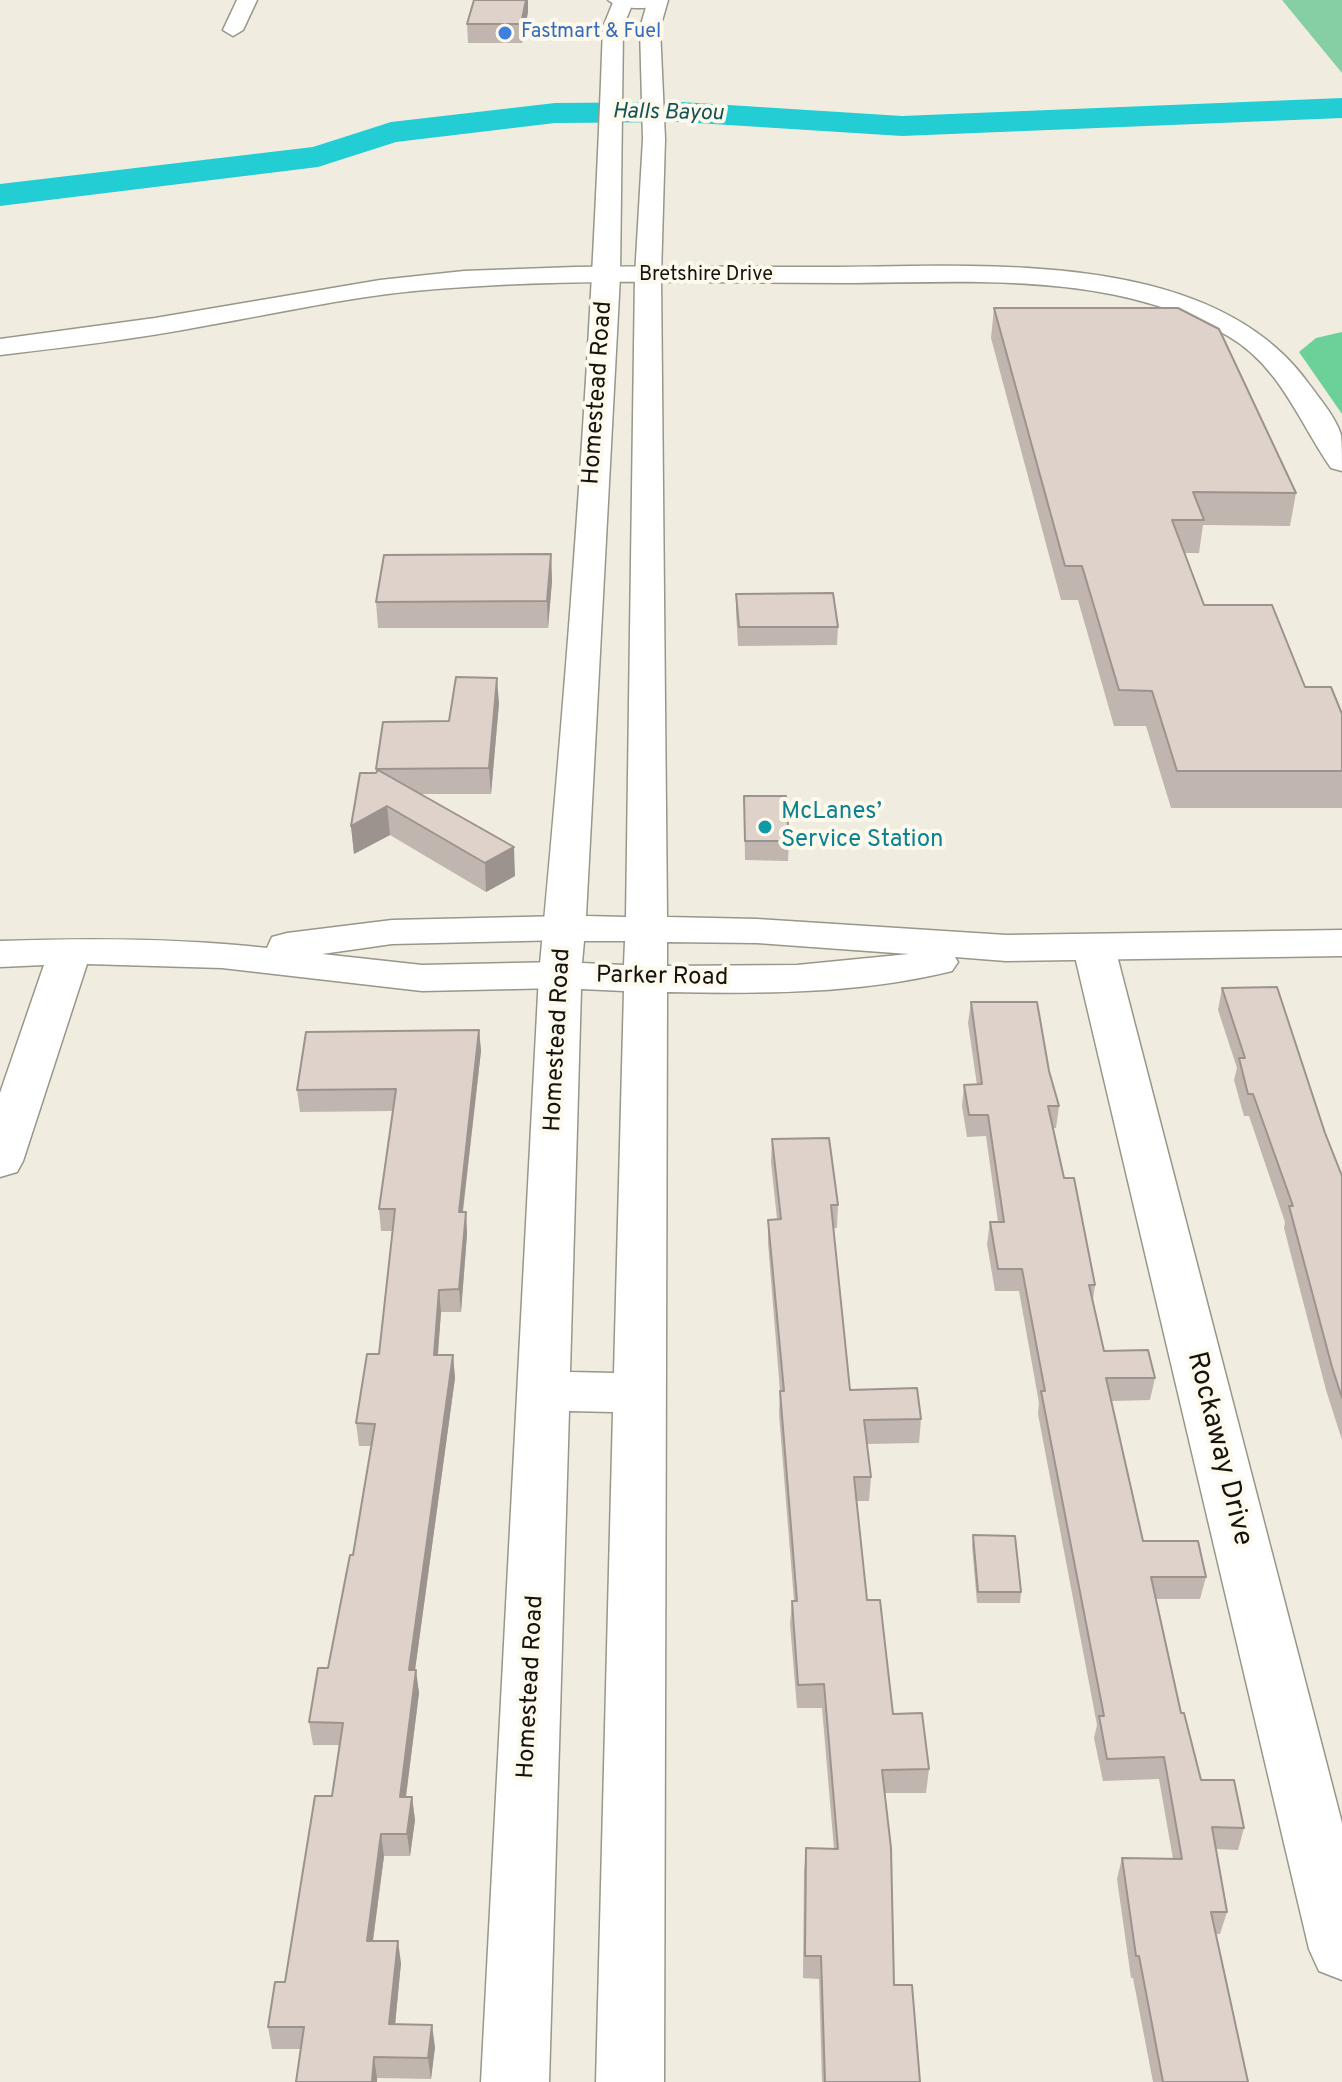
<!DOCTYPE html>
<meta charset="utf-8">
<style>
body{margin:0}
canvas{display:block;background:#f0ecdf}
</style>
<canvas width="1342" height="2082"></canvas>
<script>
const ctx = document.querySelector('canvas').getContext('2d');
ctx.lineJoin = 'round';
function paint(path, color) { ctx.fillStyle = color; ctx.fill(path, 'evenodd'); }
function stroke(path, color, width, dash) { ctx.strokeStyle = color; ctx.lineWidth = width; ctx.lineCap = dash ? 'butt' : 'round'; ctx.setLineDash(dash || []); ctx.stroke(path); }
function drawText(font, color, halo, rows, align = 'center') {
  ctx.font = font + ' Overpass,sans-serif'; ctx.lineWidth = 8; ctx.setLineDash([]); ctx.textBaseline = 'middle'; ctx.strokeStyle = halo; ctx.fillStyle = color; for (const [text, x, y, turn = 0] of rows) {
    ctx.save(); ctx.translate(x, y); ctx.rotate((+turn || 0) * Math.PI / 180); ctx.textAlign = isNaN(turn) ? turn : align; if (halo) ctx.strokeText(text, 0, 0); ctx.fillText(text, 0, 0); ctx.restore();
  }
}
paint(new Path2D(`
 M 1282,0 L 1342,0 L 1342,73 Z`), '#86cea3');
paint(new Path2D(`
 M 1342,332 L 1342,414 L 1299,352 L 1316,338 Z`), '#6cd199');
paint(new Path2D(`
 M 1342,98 L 1342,118 L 902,136 L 681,122 L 555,123 L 396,142 L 318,167 L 0,206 L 0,184 L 313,147 L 391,122 L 555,103 L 681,102 L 902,116 Z`), '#23cdd4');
const minor = new Path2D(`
 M 237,0 L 257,0 L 243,30 L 233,36 L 223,30 Z
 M 608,0 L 666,0 L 667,1 C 656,11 619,10 608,0 Z
 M 575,267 C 657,266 740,267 822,267 C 973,267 1210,245 1309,384 C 1320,399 1336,418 1341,435 C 1342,445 1342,460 1342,471 L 1331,468 C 1299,422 1280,366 1228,336 C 1115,272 977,282 853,283 C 706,283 560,277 414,291 C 343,298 273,314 204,326 C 136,339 68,347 0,355 L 0,339 L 155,318 L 380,280 L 464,271 Z
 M 565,916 L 580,919 L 586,928 L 580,937 L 565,940 L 392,944 L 322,954 L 422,965 L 560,962 L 575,966 L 581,975 L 575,984 L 560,988 L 422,991 L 222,968 L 87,964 L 23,1161 L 17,1172 L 0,1177 L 0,1093 L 44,965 L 0,967 L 0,941 C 89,938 179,938 267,948 L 272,937 L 287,933 L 392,920 Z
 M 1094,935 L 1109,939 L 1115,948 L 1342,1823 L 1342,1980 L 1319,1971 L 1309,1949 L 1073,948 L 1079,939 Z`);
const major = new Path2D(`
 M 614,0 L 634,0 L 623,27 L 620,276 L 586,916 L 626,917 L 635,276 L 643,139 L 640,28 L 648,0 L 668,0 L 660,28 L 665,139 L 661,276 L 667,917 L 757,919 L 1006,935 L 1342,930 L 1342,956 L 1006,961 L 955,957 L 958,962 L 952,971 C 859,994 761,994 667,992 L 664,2082 L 596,2082 L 613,1412 L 569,1411 L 549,2082 L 481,2082 L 539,975 C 569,660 592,344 603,27 ZM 584,941 L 625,941 L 624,965 L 582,963 ZM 667,942 L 757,943 L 909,954 L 797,965 L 667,966 ZM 581,989 L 624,991 L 614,1373 L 570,1372 Z`);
stroke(minor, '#99968a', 3);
stroke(major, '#99968a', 3);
paint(minor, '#fff');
paint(major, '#fff');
paint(new Path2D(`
 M 474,0 L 528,0 L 528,12 L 522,43 L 468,43 L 467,24 Z
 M 994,308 L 1296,493 L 1290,526 L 1203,525 L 1199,553 L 1185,553 L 1204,605 L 1305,687 L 1342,714 L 1342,808 L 1171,808 L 1146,726 L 1114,726 L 1078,600 L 1061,600 L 991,338 Z
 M 551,554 L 552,581 L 548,628 L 378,628 L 376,602 Z
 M 736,594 L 838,627 L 837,645 L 738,646 L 736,612 Z
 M 499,703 L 491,794 L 422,794 L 515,876 L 486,892 L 390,835 L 354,854 L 351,826 L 376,773 L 376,769 L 449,721 Z
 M 744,796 L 789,841 L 788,861 L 745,860 Z
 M 1222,988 L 1325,1133 L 1342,1176 L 1342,1440 L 1326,1390 L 1284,1228 L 1285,1222 L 1249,1116 L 1244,1116 L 1234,1080 L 1237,1068 L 1218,1010 Z
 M 971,1002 L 1049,1071 L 1059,1106 L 1056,1128 L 1053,1128 L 1064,1178 L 1095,1285 L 1093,1300 L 1104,1351 L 1155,1378 L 1150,1400 L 1111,1401 L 1143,1541 L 1206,1577 L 1200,1599 L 1156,1599 L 1181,1713 L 1201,1780 L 1244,1828 L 1238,1850 L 1216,1849 L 1227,1912 L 1220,1934 L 1216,1934 L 1248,2082 L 1153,2082 L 1133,1978 L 1131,1978 L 1117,1879 L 1122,1858 L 1173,1859 L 1159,1779 L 1103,1781 L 1094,1738 L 1097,1725 L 1038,1414 L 1039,1403 L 1019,1291 L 995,1291 L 987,1244 L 990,1222 L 998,1222 L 986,1136 L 967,1137 L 962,1106 L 964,1085 L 977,1085 L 968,1023 Z
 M 479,1030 L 481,1051 L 463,1212 L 466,1212 L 467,1234 L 461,1312 L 441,1312 L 438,1355 L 453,1355 L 455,1378 L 415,1670 L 419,1693 L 406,1797 L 412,1797 L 415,1820 L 410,1856 L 384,1856 L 373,1941 L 401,1963 L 395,2024 L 435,2047 L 431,2079 L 377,2078 L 301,2049 L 272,2049 L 268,2027 L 285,1982 L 332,1796 L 339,1745 L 313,1745 L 309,1722 L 328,1668 L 353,1555 L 371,1446 L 359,1446 L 356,1423 L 379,1354 L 392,1231 L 381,1231 L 379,1209 L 393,1111 L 300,1112 L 297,1090 Z
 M 772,1139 L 838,1205 L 837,1228 L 833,1228 L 850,1390 L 921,1419 L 919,1443 L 867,1444 L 871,1477 L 869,1501 L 856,1501 L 867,1600 L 893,1714 L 929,1769 L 926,1793 L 884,1793 L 894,1985 L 920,2082 L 822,2082 L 819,1979 L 803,1978 L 804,1871 L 806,1848 L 834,1849 L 822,1708 L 797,1708 L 790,1624 L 792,1601 L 794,1601 L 779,1414 L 780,1391 L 768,1243 L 768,1220 L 777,1219 L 771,1162 Z
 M 973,1535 L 1021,1592 L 1020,1603 L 977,1603 L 972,1546 Z`), '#c0b5af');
paint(new Path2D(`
 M 526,0 L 528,0 L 528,12 L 522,43 L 521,24 Z
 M 551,554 L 552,581 L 548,628 L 547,601 Z
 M 497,678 L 499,703 L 491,794 L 489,768 Z
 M 387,806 L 390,835 L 354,854 L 351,826 Z
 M 514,847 L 515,876 L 486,892 L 485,863 Z
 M 479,1030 L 481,1051 L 460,1234 L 459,1212 Z
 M 466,1212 L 467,1234 L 461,1312 L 459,1289 Z
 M 439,1290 L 441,1312 L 436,1378 L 434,1355 Z
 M 453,1355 L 455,1378 L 412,1692 L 409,1670 Z
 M 416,1670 L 419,1693 L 403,1819 L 400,1797 Z
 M 412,1797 L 415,1820 L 410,1856 L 407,1834 Z
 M 381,1834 L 384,1856 L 370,1962 L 367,1941 Z
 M 398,1941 L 401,1963 L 393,2046 L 389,2024 Z
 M 432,2025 L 435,2047 L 431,2079 L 428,2058 Z
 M 374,2057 L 377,2078 L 377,2082 L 372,2082 Z`), '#9c938e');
const building = new Path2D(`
 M 474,0 L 526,0 L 521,24 L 467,24 Z
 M 994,308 L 1178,308 L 1219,329 L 1296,493 L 1193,492 L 1204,520 L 1172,520 L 1204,605 L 1272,605 L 1305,687 L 1331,687 L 1342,714 L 1342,771 L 1177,771 L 1152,691 L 1119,690 L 1082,566 L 1065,566 Z
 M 551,554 L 547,601 L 376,602 L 384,555 Z
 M 833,593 L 838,627 L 739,627 L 736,594 Z
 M 456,677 L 497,678 L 489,768 L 376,769 L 383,722 L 449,721 Z
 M 378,770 L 514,847 L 485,863 L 387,806 L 351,826 L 360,773 L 376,773 Z
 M 744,796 L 786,796 L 789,841 L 745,841 Z
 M 1277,987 L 1325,1133 L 1342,1176 L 1342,1398 L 1332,1367 L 1289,1206 L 1293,1206 L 1253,1094 L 1248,1094 L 1239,1058 L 1245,1058 L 1222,988 Z
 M 971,1002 L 1037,1002 L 1049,1071 L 1059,1106 L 1048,1106 L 1064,1178 L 1074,1178 L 1095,1285 L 1089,1285 L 1104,1351 L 1148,1350 L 1155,1378 L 1106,1378 L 1143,1541 L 1198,1541 L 1206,1577 L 1151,1577 L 1181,1713 L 1184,1713 L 1201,1780 L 1234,1780 L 1244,1828 L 1212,1827 L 1227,1912 L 1211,1912 L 1248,2082 L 1163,2082 L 1139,1956 L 1136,1956 L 1122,1858 L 1182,1859 L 1164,1757 L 1107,1759 L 1099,1716 L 1104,1716 L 1041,1391 L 1045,1391 L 1022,1269 L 998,1269 L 990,1222 L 1004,1222 L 988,1115 L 969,1115 L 964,1085 L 982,1084 Z
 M 479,1030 L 459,1212 L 466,1212 L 459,1289 L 439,1290 L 434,1355 L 453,1355 L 409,1670 L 416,1670 L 400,1797 L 412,1797 L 407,1834 L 381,1834 L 367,1941 L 398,1941 L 389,2024 L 432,2025 L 428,2058 L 374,2057 L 372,2082 L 296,2082 L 304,2027 L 268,2027 L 275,1982 L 285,1982 L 315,1796 L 332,1796 L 343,1723 L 309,1722 L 318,1668 L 328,1668 L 350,1555 L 353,1555 L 375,1424 L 356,1423 L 367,1354 L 379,1354 L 395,1209 L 379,1209 L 396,1089 L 297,1090 L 306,1032 Z
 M 829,1138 L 838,1205 L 831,1205 L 850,1390 L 917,1388 L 921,1419 L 864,1420 L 871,1477 L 854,1477 L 867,1600 L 880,1600 L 893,1714 L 922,1713 L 929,1769 L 882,1770 L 891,1848 L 894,1985 L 912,1985 L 920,2082 L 825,2082 L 821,1956 L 805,1956 L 806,1848 L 838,1849 L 824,1684 L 798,1685 L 792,1601 L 797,1601 L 780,1391 L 784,1391 L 768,1220 L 781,1219 L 772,1139 Z
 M 973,1535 L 1015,1536 L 1021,1592 L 978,1592 Z`);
paint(building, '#dfd2cb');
stroke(building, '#9c938e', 2);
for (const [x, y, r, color] of [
 [505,33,8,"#3f7fe0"],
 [765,827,8,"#0f9aa8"]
]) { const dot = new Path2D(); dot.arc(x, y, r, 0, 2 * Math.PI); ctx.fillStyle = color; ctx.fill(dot); stroke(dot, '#fdf9ed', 3); }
drawText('20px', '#366cbe', '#fdf9ed', [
 ["Fastmart & Fuel",521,33]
], 'left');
drawText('20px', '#14130e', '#fdf9ed', [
 ["Bretshire Drive",706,276]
]);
drawText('italic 22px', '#125356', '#fdf9ed', [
 ["Halls Bayou",668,114,1]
]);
drawText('24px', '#14130e', '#fdf9ed', [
 ["Homestead Road",599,393,-86],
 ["Parker Road",662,978,1],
 ["Homestead Road",559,1040,-87],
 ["Homestead Road",532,1687,-87]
]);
drawText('24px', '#0d838f', '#fdf9ed', [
 ["McLanes’",781,813],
 ["Service Station",781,841]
], 'left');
drawText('28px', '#14130e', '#fdf9ed', [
 ["Rockaway Drive",1218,1449,76]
]);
</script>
